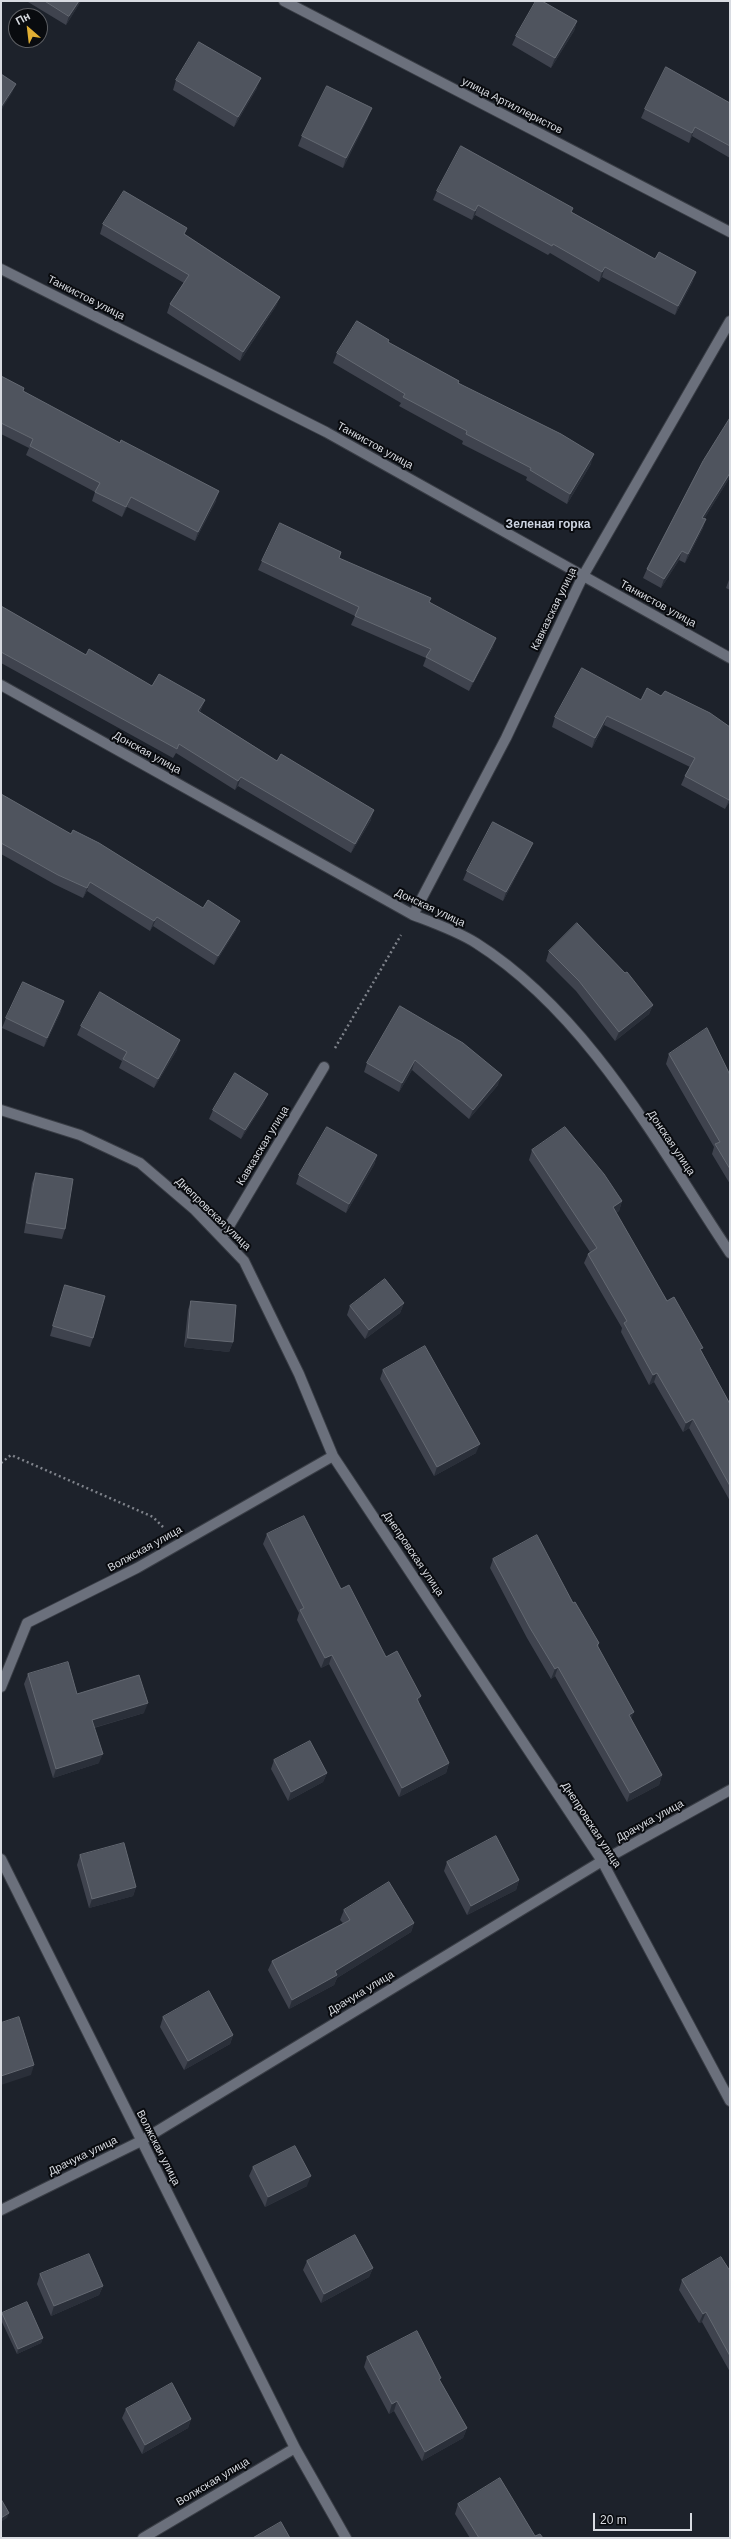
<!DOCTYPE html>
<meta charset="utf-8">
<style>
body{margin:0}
#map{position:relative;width:731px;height:2539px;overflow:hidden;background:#1d222b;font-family:Arial,sans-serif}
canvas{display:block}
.frame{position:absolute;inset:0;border:2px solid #d8dbe1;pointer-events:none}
.north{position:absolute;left:8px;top:8px;width:40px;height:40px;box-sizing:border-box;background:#090b0f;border:1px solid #5c5e63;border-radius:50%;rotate:332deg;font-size:11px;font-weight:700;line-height:16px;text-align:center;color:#d8dbe1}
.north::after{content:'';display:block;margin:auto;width:14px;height:18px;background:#e1af34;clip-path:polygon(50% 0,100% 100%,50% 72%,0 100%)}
.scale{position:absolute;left:593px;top:2513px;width:99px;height:18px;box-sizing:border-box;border:2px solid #d8dbe1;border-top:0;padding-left:5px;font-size:12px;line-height:14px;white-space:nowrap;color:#d8dbe1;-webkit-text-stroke:3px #090b0f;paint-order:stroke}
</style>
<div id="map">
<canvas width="731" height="2539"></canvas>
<div class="frame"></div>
<div class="north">Пн</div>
<div class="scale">20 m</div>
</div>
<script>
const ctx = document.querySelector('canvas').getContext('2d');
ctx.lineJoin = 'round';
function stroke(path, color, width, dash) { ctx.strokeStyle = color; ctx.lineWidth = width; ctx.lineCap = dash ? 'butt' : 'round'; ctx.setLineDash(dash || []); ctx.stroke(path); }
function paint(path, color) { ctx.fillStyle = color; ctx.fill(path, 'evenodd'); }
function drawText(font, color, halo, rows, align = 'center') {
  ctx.font = font + ' Arial,sans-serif'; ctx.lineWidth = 4; ctx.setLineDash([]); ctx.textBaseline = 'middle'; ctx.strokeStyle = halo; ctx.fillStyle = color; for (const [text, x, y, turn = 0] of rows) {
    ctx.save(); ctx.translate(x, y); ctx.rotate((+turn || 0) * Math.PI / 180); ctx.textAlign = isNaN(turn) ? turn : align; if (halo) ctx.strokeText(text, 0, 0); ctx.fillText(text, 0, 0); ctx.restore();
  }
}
const minor = new Path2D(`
 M 284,1 L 730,232
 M 1,269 L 326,432 L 730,658
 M 1,685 L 413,915 C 434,923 457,931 476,943 C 588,1014 658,1145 730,1253
 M 413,915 L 506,738 L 583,576 L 730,321
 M 1,1110 L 80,1135 L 140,1163 L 195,1210 L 244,1261 L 299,1374 L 333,1456 L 602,1861 L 730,2101
 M 222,1238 L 324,1067
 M 1,1687 L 27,1623 L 137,1568 L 333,1456
 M 1,1859 L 295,2448 L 346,2538
 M 1,2210 L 141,2141 L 602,1861 L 730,1790
 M 143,2538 L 295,2448`);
stroke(minor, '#393d45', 12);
stroke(new Path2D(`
 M 335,1048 L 401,935
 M 1,1463 L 11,1455 L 153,1517 L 163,1527`), '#7f838b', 2.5, [2, 3]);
stroke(minor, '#6b707c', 10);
paint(new Path2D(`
 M 29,1 L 81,1 L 66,25 L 28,2 Z
 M 577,21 L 574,31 L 551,68 L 512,45 L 516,36 Z
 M 176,80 L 257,88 L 234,127 L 173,90 Z
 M 730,103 L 730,158 L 692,136 L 689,143 L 641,118 L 645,109 Z
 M 368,118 L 343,168 L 298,146 L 302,136 Z
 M 437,191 L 572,212 L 693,281 L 675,315 L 602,277 L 599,282 L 550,253 L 548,255 L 475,215 L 472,220 L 433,200 Z
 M 103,224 L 185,234 L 280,297 L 276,306 L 240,361 L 167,313 L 170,304 L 184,283 L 100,234 Z
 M 389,343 L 459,381 L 459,383 L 591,464 L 567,504 L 526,480 L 527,477 L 462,444 L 463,441 L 399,406 L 401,403 L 333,363 L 337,353 Z
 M 1,376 L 24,388 L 23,391 L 216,501 L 195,541 L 127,507 L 122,517 L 92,501 L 95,492 L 26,455 L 29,448 L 1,434 Z
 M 730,418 L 730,477 L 704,519 L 703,528 L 685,563 L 679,560 L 661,588 L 643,578 L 647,569 Z
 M 341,552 L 339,558 L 430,602 L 493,647 L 469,691 L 423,666 L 426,658 L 351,625 L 355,616 L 258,570 L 262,561 Z
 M 730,577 L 730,590 L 726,588 Z
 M 1,606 L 86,655 L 152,686 L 205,700 L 200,712 L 371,820 L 351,853 L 238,786 L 235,790 L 176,753 L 173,758 L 1,663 Z
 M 661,696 L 730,727 L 730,801 L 725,809 L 681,785 L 685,776 L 690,767 L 604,725 L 592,748 L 552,727 L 555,717 L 641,700 Z
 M 1,794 L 236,930 L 214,965 L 153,926 L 150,931 L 87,891 L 83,898 L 54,884 L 1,854 Z
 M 529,852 L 503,901 L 463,880 L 467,871 Z
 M 549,951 L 653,1005 L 649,1014 L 615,1041 L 576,991 L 546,961 Z
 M 400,1006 L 498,1085 L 469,1119 L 412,1070 L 399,1092 L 364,1072 L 367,1063 Z
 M 61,1011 L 44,1047 L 2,1028 L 6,1018 Z
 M 81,1026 L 177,1050 L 154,1088 L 119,1068 L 122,1061 L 77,1035 Z
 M 669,1054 L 730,1075 L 730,1184 L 712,1154 L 714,1147 L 666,1064 Z
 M 264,1103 L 241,1139 L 209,1119 L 213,1110 Z
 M 532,1150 L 622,1201 L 619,1211 L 616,1213 L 667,1301 L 702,1352 L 730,1404 L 730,1501 L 689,1428 L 683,1432 L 654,1382 L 649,1385 L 621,1332 L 622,1328 L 584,1263 L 588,1254 L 590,1252 L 529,1160 Z
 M 377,1155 L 374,1165 L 346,1213 L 296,1184 L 299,1175 Z
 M 36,1173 L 65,1229 L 62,1239 L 24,1233 L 32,1183 Z
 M 65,1285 L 93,1338 L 90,1347 L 50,1336 L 62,1294 Z
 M 191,1301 L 233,1342 L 229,1352 L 184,1347 L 188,1310 Z
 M 404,1303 L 400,1313 L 365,1339 L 347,1315 L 350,1306 Z
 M 383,1370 L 476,1453 L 434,1476 L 380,1379 Z
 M 267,1534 L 341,1589 L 386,1657 L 419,1703 L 449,1763 L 446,1773 L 399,1797 L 329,1664 L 321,1668 L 297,1620 L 299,1613 L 263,1544 Z
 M 493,1559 L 573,1603 L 599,1643 L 598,1647 L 631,1719 L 662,1775 L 659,1785 L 627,1802 L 555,1676 L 551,1679 L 527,1638 L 490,1568 Z
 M 28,1674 L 77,1694 L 144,1713 L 94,1728 L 99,1763 L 53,1778 L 24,1684 Z
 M 274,1760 L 327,1773 L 323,1782 L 288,1801 L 271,1769 Z
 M 80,1855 L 136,1887 L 133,1896 L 89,1908 L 77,1865 Z
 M 447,1862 L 519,1880 L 516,1890 L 467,1915 L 444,1871 Z
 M 344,1910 L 414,1923 L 411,1932 L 337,1978 L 334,1985 L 289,2009 L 268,1970 L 272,1961 L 343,1923 L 340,1920 Z
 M 163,2017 L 233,2035 L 230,2044 L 184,2070 L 160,2027 Z
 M 253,2167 L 307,2186 L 265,2207 L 249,2176 Z
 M 307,2261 L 373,2268 L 369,2277 L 321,2303 L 303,2270 Z
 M 730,2271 L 730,2372 L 702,2322 L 699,2323 L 679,2290 L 682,2280 Z
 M 40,2274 L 103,2286 L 99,2295 L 51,2316 L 37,2284 Z
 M 2,2313 L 43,2338 L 41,2343 L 17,2354 L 1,2320 L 1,2316 Z
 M 367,2357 L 440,2381 L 467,2428 L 463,2438 L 422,2461 L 394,2411 L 389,2414 L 364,2367 Z
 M 126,2409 L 191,2419 L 188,2428 L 142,2454 L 122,2418 Z
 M 458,2504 L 535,2536 L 543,2538 L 470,2538 L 455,2514 Z`), '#3f434e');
paint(new Path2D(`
 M 79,1 L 81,1 L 66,25 L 69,16 Z
 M 577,21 L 574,31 L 551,68 L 555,58 Z
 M 261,78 L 257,88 L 234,127 L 238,117 Z
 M 16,84 L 12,93 L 1,111 L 1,107 Z
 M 372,108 L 368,118 L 343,168 L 346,158 Z
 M 695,127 L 692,136 L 689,143 L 692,133 Z
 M 478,205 L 475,215 L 472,220 L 475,211 Z
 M 605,267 L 602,277 L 599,282 L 602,272 Z
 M 696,272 L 693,281 L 675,315 L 678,306 Z
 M 280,297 L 276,306 L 240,361 L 243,352 Z
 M 594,454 L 591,464 L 567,504 L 570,494 Z
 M 730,473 L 730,477 L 699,527 L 702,518 Z
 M 219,491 L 216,501 L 195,541 L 198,532 Z
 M 131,497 L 127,507 L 122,517 L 126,507 Z
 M 706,519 L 703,528 L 685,563 L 688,554 Z
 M 682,551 L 679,560 L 661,588 L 664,579 Z
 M 496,638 L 493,647 L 469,691 L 473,682 Z
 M 205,700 L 201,709 L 195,721 L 198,711 Z
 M 607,716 L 604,725 L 592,748 L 595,738 Z
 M 241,777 L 238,786 L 235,790 L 238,781 Z
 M 730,797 L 730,800 L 725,809 L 729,800 Z
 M 374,810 L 371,820 L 351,853 L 355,844 Z
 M 533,843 L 529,852 L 503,901 L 506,892 Z
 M 90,882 L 87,891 L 83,898 L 87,888 Z
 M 157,917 L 153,926 L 150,931 L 154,921 Z
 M 240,921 L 236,930 L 214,965 L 218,956 Z
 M 64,1001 L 61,1011 L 44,1047 L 47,1038 Z
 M 653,1005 L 649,1014 L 615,1041 L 619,1032 Z
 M 180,1040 L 177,1050 L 154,1088 L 158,1079 Z
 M 415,1060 L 412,1070 L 399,1092 L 402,1083 Z
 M 502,1075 L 498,1085 L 469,1119 L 473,1110 Z
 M 268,1094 L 264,1103 L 241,1139 L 245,1130 Z
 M 377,1155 L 374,1165 L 346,1213 L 349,1204 Z
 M 622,1201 L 619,1211 L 609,1217 L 613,1207 Z
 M 404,1303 L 400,1313 L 365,1339 L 369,1330 Z
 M 188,1338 L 233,1342 L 229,1352 L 184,1347 Z
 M 657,1373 L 654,1382 L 649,1385 L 653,1375 Z
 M 693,1419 L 689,1428 L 683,1432 L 686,1423 Z
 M 480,1444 L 476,1453 L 434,1476 L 437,1467 Z
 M 332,1655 L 329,1664 L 321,1668 L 325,1658 Z
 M 558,1667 L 555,1676 L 551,1679 L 555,1669 Z
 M 421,1696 L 418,1706 L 417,1699 Z
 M 148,1703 L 144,1713 L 89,1729 L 92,1720 Z
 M 634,1712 L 630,1722 L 629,1715 Z
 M 103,1754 L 99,1763 L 53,1778 L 56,1769 Z
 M 449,1763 L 446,1773 L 399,1797 L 402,1788 Z
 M 327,1773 L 323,1782 L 288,1801 L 291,1792 Z
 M 662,1775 L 659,1785 L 627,1802 L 630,1793 Z
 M 519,1880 L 516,1890 L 467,1915 L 471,1906 Z
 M 136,1887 L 133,1896 L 89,1908 L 92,1899 Z
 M 414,1923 L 411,1932 L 337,1978 L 334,1985 L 289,2009 L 292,2000 L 335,1971 Z
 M 233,2035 L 230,2044 L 184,2070 L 188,2061 Z
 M 34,2065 L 31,2075 L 1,2085 L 1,2076 Z
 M 311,2176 L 307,2186 L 265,2207 L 268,2197 Z
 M 373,2268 L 369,2277 L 321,2303 L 324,2294 Z
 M 103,2286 L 99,2295 L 51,2316 L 54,2306 Z
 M 706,2312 L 702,2322 L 699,2323 L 703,2314 Z
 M 43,2338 L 41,2343 L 17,2354 L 18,2349 Z
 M 397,2401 L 394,2411 L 389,2414 L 392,2404 Z
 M 191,2419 L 188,2428 L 142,2454 L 145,2445 Z
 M 467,2428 L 463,2438 L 422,2461 L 425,2452 Z
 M 9,2513 L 7,2518 L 1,2522 L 1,2518 Z`), '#2a2f39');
const building = new Path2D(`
 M 45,1 L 79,1 L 69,16 Z
 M 536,1 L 542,1 L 577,21 L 555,58 L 516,36 Z
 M 199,42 L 261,78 L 238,117 L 176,80 Z
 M 666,67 L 730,103 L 730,146 L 695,127 L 692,133 L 645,109 Z
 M 1,74 L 16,84 L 1,107 Z
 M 327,86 L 372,108 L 346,158 L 302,136 Z
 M 461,146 L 573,208 L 571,212 L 655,259 L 659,252 L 696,272 L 678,306 L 605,267 L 602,272 L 553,244 L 552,246 L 478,205 L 475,211 L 437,191 Z
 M 124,191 L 187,228 L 184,234 L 280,297 L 243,352 L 170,304 L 189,275 L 103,224 Z
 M 357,321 L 389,340 L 388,342 L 459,381 L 458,383 L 561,434 L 594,454 L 570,494 L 530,470 L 531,468 L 466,434 L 467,431 L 403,397 L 405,394 L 337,353 Z
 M 1,376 L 24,388 L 23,391 L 120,443 L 121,440 L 219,491 L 198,532 L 131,497 L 126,507 L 95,492 L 100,483 L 30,446 L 33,439 L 1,423 Z
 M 730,418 L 730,473 L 702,518 L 706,519 L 688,554 L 682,551 L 664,579 L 647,569 L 703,461 Z
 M 280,523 L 341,552 L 339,558 L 431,598 L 429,602 L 496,638 L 473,682 L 426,657 L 431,649 L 355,616 L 359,607 L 262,561 Z
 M 1,606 L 86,655 L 89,649 L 152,686 L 159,674 L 205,700 L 198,711 L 277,761 L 281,754 L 374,810 L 355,844 L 241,777 L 238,781 L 179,744 L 177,749 L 1,652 Z
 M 582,668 L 641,700 L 647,688 L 661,696 L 665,691 L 710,713 L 730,727 L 730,797 L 729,800 L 685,776 L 695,758 L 607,716 L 595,738 L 555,717 Z
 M 1,794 L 71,834 L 73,830 L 99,843 L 203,908 L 208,900 L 240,921 L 218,956 L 157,917 L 154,921 L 90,882 L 87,888 L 58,875 L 1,843 Z
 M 493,822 L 533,843 L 506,892 L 467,871 Z
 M 577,923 L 625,973 L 627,972 L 653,1005 L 619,1032 L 579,981 L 549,951 Z
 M 23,982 L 64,1001 L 47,1038 L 6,1018 Z
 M 100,992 L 180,1040 L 158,1079 L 123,1059 L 127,1052 L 81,1026 Z
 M 400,1006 L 463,1043 L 502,1075 L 473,1110 L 415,1060 L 402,1083 L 367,1063 Z
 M 707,1028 L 730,1075 L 730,1169 L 715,1144 L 720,1142 L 669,1054 Z
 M 235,1073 L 268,1094 L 245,1130 L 213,1110 Z
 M 327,1127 L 377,1155 L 349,1204 L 299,1175 Z
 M 565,1127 L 604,1174 L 622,1201 L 613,1207 L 667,1301 L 674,1297 L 703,1348 L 700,1349 L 730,1404 L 730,1486 L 693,1419 L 686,1423 L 657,1373 L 653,1375 L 624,1323 L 627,1321 L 588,1254 L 597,1248 L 532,1150 Z
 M 36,1173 L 73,1179 L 65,1229 L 27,1223 Z
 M 385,1279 L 404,1303 L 369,1330 L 350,1306 Z
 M 65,1285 L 105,1296 L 93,1338 L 53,1326 Z
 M 191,1301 L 236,1305 L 233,1342 L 188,1338 Z
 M 425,1346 L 480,1444 L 437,1467 L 383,1370 Z
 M 304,1516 L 341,1589 L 349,1585 L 386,1657 L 397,1651 L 421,1696 L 417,1699 L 449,1763 L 402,1788 L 332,1655 L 325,1658 L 300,1610 L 304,1608 L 267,1534 Z
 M 537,1535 L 573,1603 L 575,1602 L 599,1643 L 597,1645 L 634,1712 L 629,1715 L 662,1775 L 630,1793 L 558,1667 L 555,1669 L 530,1628 L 493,1559 Z
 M 68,1662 L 77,1694 L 139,1675 L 148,1703 L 92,1720 L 103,1754 L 56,1769 L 28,1674 Z
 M 310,1741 L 327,1773 L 291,1792 L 274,1760 Z
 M 496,1836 L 519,1880 L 471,1906 L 447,1862 Z
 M 124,1843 L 136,1887 L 92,1899 L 80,1855 Z
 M 389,1882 L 414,1923 L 335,1971 L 337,1975 L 292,2000 L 272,1961 L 350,1920 L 344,1910 Z
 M 209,1991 L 233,2035 L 188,2061 L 163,2017 Z
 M 19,2017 L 34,2065 L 1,2076 L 1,2023 Z
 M 295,2146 L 311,2176 L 268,2197 L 253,2167 Z
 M 355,2235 L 373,2268 L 324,2294 L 307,2261 Z
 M 89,2254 L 103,2286 L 54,2306 L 40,2274 Z
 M 721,2257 L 730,2271 L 730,2356 L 706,2312 L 703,2314 L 682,2280 Z
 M 27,2302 L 43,2338 L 18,2349 L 2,2313 Z
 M 417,2331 L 441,2378 L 439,2379 L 467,2428 L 425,2452 L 397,2401 L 392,2404 L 367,2357 Z
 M 172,2383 L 191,2419 L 145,2445 L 126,2409 Z
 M 500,2478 L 535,2536 L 540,2534 L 543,2538 L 479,2538 L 458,2504 Z
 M 1,2499 L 9,2513 L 1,2518 Z
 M 281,2522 L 290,2538 L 253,2538 Z`);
paint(building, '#4f545e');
stroke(building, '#646972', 1);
drawText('11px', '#d8dbe1', '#090b0f', [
 ["улица Артиллеристов",512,106,27],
 ["Танкистов улица",86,298,27],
 ["Танкистов улица",375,446,29],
 ["Танкистов улица",658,604,29],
 ["Кавказская улица",554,609,-64],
 ["Донская улица",147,753,29],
 ["Донская улица",430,908,25],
 ["Донская улица",671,1143,56],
 ["Кавказская улица",263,1146,-59],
 ["Днепровская улица",213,1214,44],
 ["Волжская улица",145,1549,-29],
 ["Днепровская улица",413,1554,56],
 ["Драчука улица",650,1821,-29],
 ["Днепровская улица",591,1825,57],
 ["Драчука улица",361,1993,-31],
 ["Волжская улица",158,2148,63],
 ["Драчука улица",83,2156,-26],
 ["Волжская улица",213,2482,-31]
]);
drawText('bold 12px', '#ccd3e0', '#090b0f', [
 ["Зеленая горка",548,525]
]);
</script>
